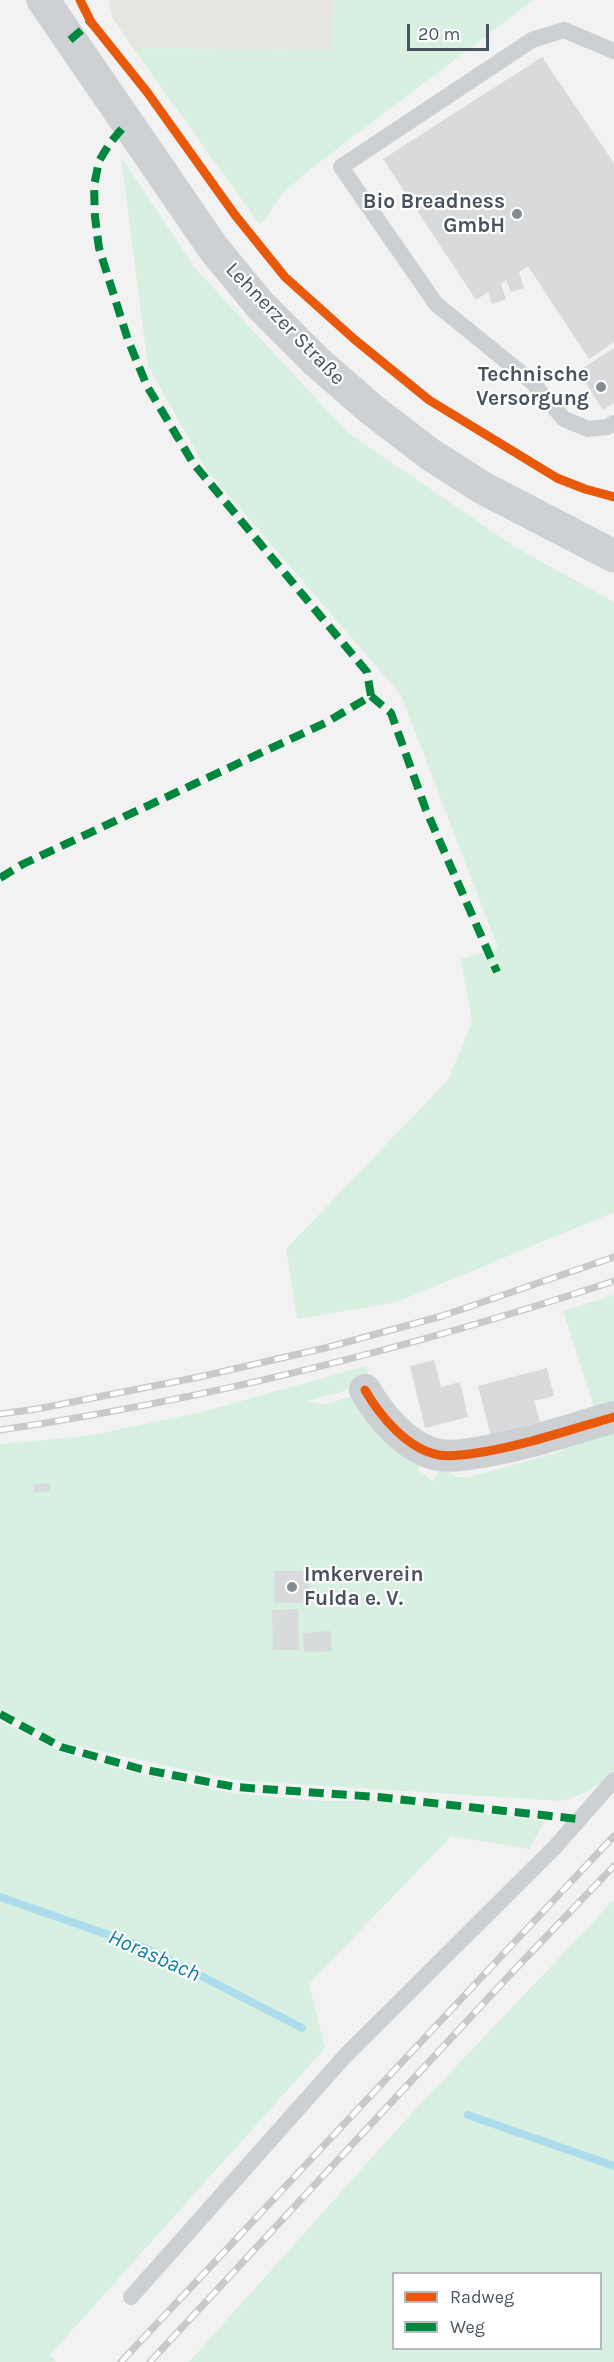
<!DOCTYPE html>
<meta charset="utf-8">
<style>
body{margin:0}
#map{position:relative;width:614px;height:2362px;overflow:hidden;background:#f2f2f2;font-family:Karla,sans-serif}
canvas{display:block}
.legend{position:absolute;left:392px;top:2272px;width:210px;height:78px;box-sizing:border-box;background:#fff;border:2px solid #b6babf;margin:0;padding:8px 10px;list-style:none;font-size:18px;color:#49535e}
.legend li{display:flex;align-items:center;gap:12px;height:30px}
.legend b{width:30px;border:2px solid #b6babf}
.scale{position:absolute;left:407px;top:24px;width:82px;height:27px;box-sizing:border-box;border:3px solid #49535e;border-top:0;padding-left:8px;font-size:18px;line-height:21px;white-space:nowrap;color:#49535e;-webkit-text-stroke:4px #fff;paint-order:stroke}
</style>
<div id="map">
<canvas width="614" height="2362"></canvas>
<ul class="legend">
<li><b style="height:8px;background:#e8590c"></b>Radweg</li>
<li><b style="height:8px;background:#00873e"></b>Weg</li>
</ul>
<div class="scale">20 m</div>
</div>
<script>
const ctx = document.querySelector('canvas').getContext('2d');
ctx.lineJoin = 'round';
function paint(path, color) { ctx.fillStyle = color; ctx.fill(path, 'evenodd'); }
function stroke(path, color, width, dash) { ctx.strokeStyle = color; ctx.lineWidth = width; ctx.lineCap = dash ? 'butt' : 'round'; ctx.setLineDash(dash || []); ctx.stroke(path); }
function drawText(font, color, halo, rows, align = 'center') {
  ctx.font = font + ' Karla,sans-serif'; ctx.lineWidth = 4.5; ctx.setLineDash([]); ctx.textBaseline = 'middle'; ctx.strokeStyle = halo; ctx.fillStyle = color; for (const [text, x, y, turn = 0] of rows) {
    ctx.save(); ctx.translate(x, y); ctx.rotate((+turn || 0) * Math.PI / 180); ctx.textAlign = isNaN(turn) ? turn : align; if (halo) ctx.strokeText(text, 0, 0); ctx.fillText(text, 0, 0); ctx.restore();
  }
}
paint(new Path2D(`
 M 109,0 L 333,0 L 333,50 L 133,48 L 112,17 Z`), '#e6e5e0');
paint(new Path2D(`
 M 333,0 L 533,0 L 308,171 L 283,193 L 260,225 L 133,48 L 332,50 Z
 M 121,157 L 194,267 L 347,432 L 515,547 L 614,602 L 614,1212 L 397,1302 L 297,1319 L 286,1249 L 448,1080 L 472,1022 L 461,959 L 498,948 L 401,695 L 206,469 L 148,366 Z
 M 614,1295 L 614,1408 L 596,1413 L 563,1311 Z
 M 366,1366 L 371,1384 L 307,1401 L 323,1405 L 360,1394 L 423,1458 L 418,1470 L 433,1481 L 442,1467 L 456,1477 L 469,1477 L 564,1451 L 561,1438 L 614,1423 L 614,1770 C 599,1786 583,1796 561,1801 L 233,1780 L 62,1743 L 0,1711 L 0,1444 L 88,1436 L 202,1412 Z
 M 0,1721 L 60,1752 L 131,1772 L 231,1793 L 324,1801 L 381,1801 L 545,1821 L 529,1849 L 451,1836 L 309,1984 L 325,2048 L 50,2355 L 56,2362 L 0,2362 Z
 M 614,1900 L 614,2362 L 189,2362 L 411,2114 ZM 394,2274 L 600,2274 L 600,2348 L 394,2348 Z`), '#d7f0e2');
stroke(new Path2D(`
 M 0,1897 L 135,1944 L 178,1964 L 302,2028
 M 468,2115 L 614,2166`), '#adddec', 8);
paint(new Path2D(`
 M 542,57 L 614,163 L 614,342 L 589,359 L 528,266 L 519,272 L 524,288 L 511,292 L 506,280 L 501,284 L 506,299 L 492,304 L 488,292 L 476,300 L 383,159 Z
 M 614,348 L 614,403 L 603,410 L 578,371 Z
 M 434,1360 L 441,1387 L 460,1382 L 468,1417 L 425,1428 L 410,1366 Z
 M 547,1368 L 554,1396 L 534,1401 L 540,1422 L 491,1436 L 478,1386 Z
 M 50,1483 L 50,1491 L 34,1493 L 33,1484 Z
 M 274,1571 L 309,1571 L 310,1603 L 275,1603 Z
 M 298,1609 L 299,1650 L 273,1650 L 272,1610 Z
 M 331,1631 L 332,1651 L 304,1652 L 303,1633 Z`), '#d9dadc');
stroke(new Path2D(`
 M 614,51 L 564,30 L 532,40 L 341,167 L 436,304 L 531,381 L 564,419 L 588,429 L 607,427 L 614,423
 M 131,2297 L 345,2056 L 555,1847 L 614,1780`), '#cdd0d3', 16);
stroke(new Path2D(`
 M 365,1390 C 380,1416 407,1449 439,1455 C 451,1457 464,1455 476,1453 C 523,1446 568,1430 614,1417`), '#cdd0d3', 32);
stroke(new Path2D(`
 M 43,0 L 214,249 L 261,306 L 316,361 L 371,409 L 431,455 L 483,488 L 614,556`), '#ced1d3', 33);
const rail = new Path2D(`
 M 0,1414 L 37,1409 L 199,1377 L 325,1348 L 442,1316 L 614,1257
 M 0,1430 C 209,1399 414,1347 614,1281
 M 121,2362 L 614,1836
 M 150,2362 L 520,1964 L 614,1866`);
stroke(rail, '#c8c9cb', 7);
stroke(rail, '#fff', 4.5, [14]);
stroke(new Path2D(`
 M 70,40 L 91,22
 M 371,696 L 391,713 L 426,810 L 497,972
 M 0,878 L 23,864 L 327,722 L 371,696 L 367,672 L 193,463 L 147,386 L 128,340 L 99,248 L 95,217 L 94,186 L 99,161 L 110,143 L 126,124
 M 0,1714 L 61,1747 L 141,1769 L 235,1787 L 378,1797 L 578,1819`), '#00873e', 8, [15, 8]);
stroke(new Path2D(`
 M 80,0 L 91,22 L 147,92 L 235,215 L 285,277 L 354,339 L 429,400 L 557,478 L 585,489 L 614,497
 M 365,1390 C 380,1416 407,1449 439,1455 C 451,1457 464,1455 476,1453 C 523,1446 568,1430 614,1417`), '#e8590c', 9);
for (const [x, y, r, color] of [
 [517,214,6,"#848b92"],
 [601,387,6,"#848b92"],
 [292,1587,6,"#848b92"]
]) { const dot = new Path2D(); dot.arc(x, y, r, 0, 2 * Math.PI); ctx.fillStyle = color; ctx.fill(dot); stroke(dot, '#fff', 2); }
drawText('bold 21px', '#49535e', '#fff', [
 ["Bio Breadness",505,202],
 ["GmbH",505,226],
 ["Technische",589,375],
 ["Versorgung",589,399],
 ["Imkerverein",304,1575,"left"],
 ["Fulda e. V.",304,1599,"left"]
], 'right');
drawText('21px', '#49535e', '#fff', [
 ["Lehnerzer Straße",285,324,46]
]);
drawText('italic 22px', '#107da1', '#fff', [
 ["Horasbach",154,1956,24]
]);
</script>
